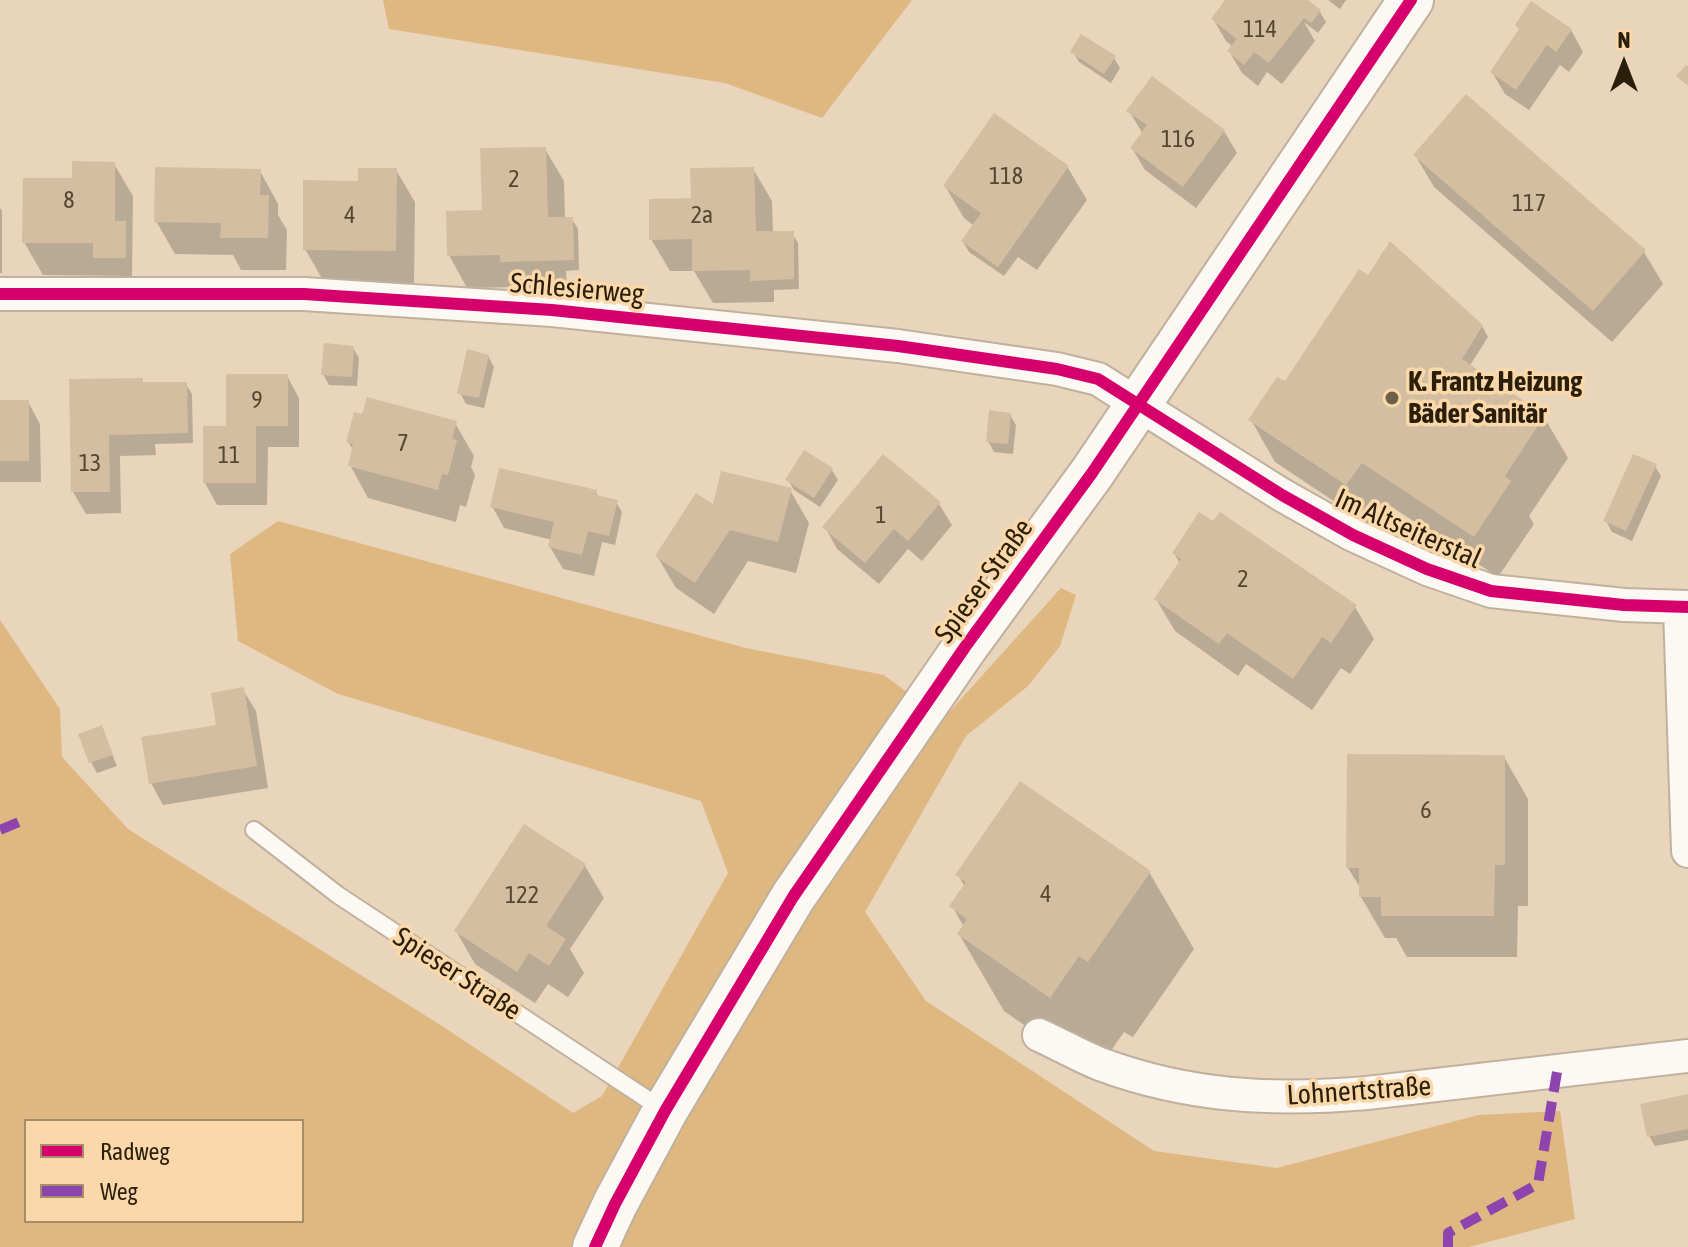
<!DOCTYPE html>
<meta charset="utf-8">
<style>
body{margin:0}
#map{position:relative;width:1688px;height:1247px;overflow:hidden;background:#e8d5bb;font-family:"Asap Condensed",sans-serif}
canvas{display:block}
.legend{position:absolute;left:24px;top:1119px;width:280px;height:104px;box-sizing:border-box;background:#fad8a9;border:2px solid #a78e6a;margin:0;padding:10px 14px;list-style:none;font-size:24px;color:#2b1f0c}
.legend li{display:flex;align-items:center;gap:16px;height:40px}
.legend b{width:40px;border:2px solid #a78e6a}
.north{position:absolute;left:1584px;top:24px;width:80px;height:80px;-webkit-text-stroke:6px #fad8a9;paint-order:stroke;rotate:0deg;font-size:22px;font-weight:700;line-height:32px;text-align:center;color:#2b1f0c}
.north::after{content:'';display:block;margin:auto;width:28px;height:36px;background:#2b1f0c;clip-path:polygon(50% 0,100% 100%,50% 72%,0 100%)}
</style>
<div id="map">
<canvas width="1688" height="1247"></canvas>
<ul class="legend">
<li><b style="height:10px;background:#d6006c"></b>Radweg</li>
<li><b style="height:10px;background:#8e44ad"></b>Weg</li>
</ul>
<div class="north">N</div>
</div>
<script>
const ctx = document.querySelector('canvas').getContext('2d');
ctx.lineJoin = 'round';
function paint(path, color) { ctx.fillStyle = color; ctx.fill(path, 'evenodd'); }
function stroke(path, color, width, dash) { ctx.strokeStyle = color; ctx.lineWidth = width; ctx.lineCap = dash ? 'butt' : 'round'; ctx.setLineDash(dash || []); ctx.stroke(path); }
function drawText(font, color, halo, rows, align = 'center') {
  ctx.font = font + ' "Asap Condensed",sans-serif'; ctx.lineWidth = 7; ctx.setLineDash([]); ctx.textBaseline = 'middle'; ctx.strokeStyle = halo; ctx.fillStyle = color; for (const [text, x, y, turn = 0] of rows) {
    ctx.save(); ctx.translate(x, y); ctx.rotate((+turn || 0) * Math.PI / 180); ctx.textAlign = isNaN(turn) ? turn : align; if (halo) ctx.strokeText(text, 0, 0); ctx.fillText(text, 0, 0); ctx.restore();
  }
}
paint(new Path2D(`
 M 383,0 L 912,0 L 822,118 L 725,83 L 389,29 Z
 M 278,521 L 746,648 L 884,675 L 943,719 L 1061,588 L 1076,595 L 1060,646 L 1028,686 L 966,736 L 865,912 L 926,1001 L 1154,1151 L 1277,1168 L 1478,1115 L 1560,1111 L 1575,1219 L 1469,1247 L 0,1247 L 0,620 L 60,709 L 62,757 L 128,829 L 442,1026 L 573,1113 L 602,1096 L 728,873 L 701,801 L 338,694 L 238,641 L 230,554 ZM 26,1121 L 302,1121 L 302,1221 L 26,1221 Z`), '#dfb881');
paint(new Path2D(`
 M 1228,0 L 1304,0 L 1320,12 L 1326,22 L 1318,33 L 1304,22 L 1315,41 L 1282,84 L 1267,72 L 1258,86 L 1242,73 L 1229,51 L 1233,47 L 1226,41 L 1213,19 Z
 M 1328,0 L 1346,0 L 1340,9 Z
 M 1571,30 L 1583,52 L 1569,72 L 1560,65 L 1529,110 L 1505,94 L 1492,72 L 1520,31 Z
 M 1073,52 L 1114,58 L 1120,68 L 1111,83 L 1079,62 Z
 M 1129,111 L 1224,131 L 1237,153 L 1196,208 L 1145,170 L 1132,148 L 1143,134 Z
 M 995,116 L 1068,168 L 1087,200 L 1037,270 L 1018,257 L 1004,276 L 969,252 L 963,242 L 974,226 L 964,218 L 945,186 Z
 M 545,149 L 564,181 L 565,219 L 572,219 L 578,229 L 579,270 L 566,271 L 567,293 L 521,294 L 516,287 L 467,288 L 449,255 L 484,212 Z
 M 1415,155 L 1644,252 L 1663,284 L 1612,342 L 1434,187 Z
 M 114,164 L 133,196 L 132,276 L 43,275 L 24,242 L 74,180 Z
 M 753,169 L 772,201 L 773,233 L 792,233 L 798,243 L 799,289 L 774,290 L 774,302 L 713,303 L 694,271 L 670,271 L 651,239 L 693,200 Z
 M 396,170 L 415,202 L 414,283 L 324,282 L 305,249 Z
 M 260,171 L 278,204 L 278,215 L 287,230 L 286,270 L 241,270 L 233,255 L 175,254 L 156,221 Z
 M 0,208 L 2,211 L 2,273 L 0,273 Z
 M 1482,326 L 1488,337 L 1469,367 L 1544,417 L 1568,458 L 1529,516 L 1534,524 L 1498,577 L 1386,503 L 1371,526 L 1275,462 L 1251,420 L 1285,384 Z
 M 353,348 L 359,358 L 357,386 L 329,385 L 323,374 Z
 M 488,356 L 494,367 L 484,408 L 466,404 L 460,393 Z
 M 287,376 L 299,398 L 299,447 L 268,447 L 267,505 L 217,505 L 205,483 L 228,428 Z
 M 71,381 L 186,384 L 192,394 L 193,443 L 155,444 L 156,455 L 120,456 L 121,513 L 86,514 L 73,492 Z
 M 0,402 L 28,402 L 40,424 L 41,482 L 0,482 Z
 M 1010,415 L 1016,425 L 1013,454 L 994,452 L 988,441 Z
 M 455,423 L 474,456 L 471,467 L 475,475 L 466,507 L 460,505 L 456,522 L 368,498 L 350,465 L 354,451 L 348,442 Z
 M 1655,466 L 1661,476 L 1632,541 L 1612,532 L 1606,521 Z
 M 832,470 L 838,480 L 820,507 L 794,490 L 788,480 Z
 M 790,490 L 809,523 L 796,573 L 748,561 L 714,614 L 676,588 L 657,556 L 714,507 Z
 M 596,492 L 599,498 L 616,502 L 622,512 L 615,545 L 602,542 L 594,576 L 563,569 L 550,547 L 552,540 L 504,528 L 492,506 Z
 M 939,504 L 952,525 L 922,561 L 908,549 L 879,584 L 837,549 L 825,527 Z
 M 1174,553 L 1355,607 L 1374,639 L 1350,674 L 1341,668 L 1312,710 L 1246,664 L 1238,676 L 1175,631 L 1156,599 L 1180,564 Z
 M 243,690 L 256,711 L 268,788 L 163,805 L 151,783 L 219,726 Z
 M 101,728 L 117,766 L 97,773 L 91,762 Z
 M 1504,757 L 1528,799 L 1528,906 L 1518,906 L 1517,957 L 1407,957 L 1396,938 L 1385,938 L 1361,897 L 1361,889 L 1348,868 Z
 M 585,866 L 604,898 L 570,949 L 584,973 L 568,997 L 548,984 L 535,1003 L 475,964 L 456,931 Z
 M 1149,872 L 1194,949 L 1133,1037 L 1124,1032 L 1095,1074 L 1004,1011 L 959,934 L 964,927 L 952,906 L 965,887 L 958,875 Z
 M 1688,1097 L 1688,1140 L 1655,1146 L 1649,1136 Z`), '#0003');
paint(new Path2D(`
 M 1225,0 L 1308,0 L 1321,10 L 1311,23 L 1304,18 L 1269,63 L 1254,52 L 1244,65 L 1227,51 L 1237,39 L 1211,19 Z
 M 1531,1 L 1572,29 L 1556,52 L 1547,45 L 1516,90 L 1490,72 L 1519,29 L 1515,25 Z
 M 1081,34 L 1116,56 L 1104,74 L 1070,52 Z
 M 1686,65 L 1688,66 L 1688,86 L 1676,76 Z
 M 1152,76 L 1225,130 L 1183,187 L 1130,148 L 1147,125 L 1126,111 Z
 M 1466,94 L 1646,250 L 1593,311 L 1413,155 Z
 M 994,113 L 1069,166 L 998,267 L 961,241 L 981,213 L 943,186 Z
 M 546,147 L 548,217 L 573,217 L 574,260 L 500,262 L 500,255 L 447,256 L 446,211 L 482,210 L 480,148 Z
 M 72,161 L 115,162 L 115,221 L 126,221 L 126,258 L 93,258 L 93,243 L 22,243 L 23,178 L 72,178 Z
 M 155,167 L 261,169 L 260,195 L 269,195 L 268,238 L 220,238 L 221,223 L 154,222 Z
 M 754,167 L 756,231 L 794,231 L 794,279 L 750,281 L 750,270 L 692,271 L 692,239 L 649,240 L 649,199 L 691,198 L 690,168 Z
 M 358,168 L 397,168 L 396,251 L 303,250 L 303,180 L 358,181 Z
 M 1390,241 L 1483,325 L 1462,359 L 1545,415 L 1505,476 L 1511,481 L 1474,537 L 1362,463 L 1346,485 L 1248,420 L 1277,377 L 1285,381 L 1359,269 L 1368,275 Z
 M 324,343 L 354,346 L 352,377 L 321,375 Z
 M 467,349 L 489,355 L 479,398 L 457,394 Z
 M 226,374 L 288,374 L 288,426 L 256,426 L 256,483 L 203,483 L 203,426 L 226,426 Z
 M 143,378 L 143,382 L 187,382 L 188,433 L 109,435 L 110,492 L 71,492 L 69,379 Z
 M 367,397 L 457,421 L 452,439 L 457,440 L 448,475 L 442,474 L 438,490 L 348,466 L 353,444 L 346,442 L 354,412 L 362,414 Z
 M 0,400 L 29,400 L 29,461 L 0,461 Z
 M 989,410 L 1011,413 L 1008,444 L 986,442 Z
 M 804,450 L 833,468 L 814,498 L 785,480 Z
 M 883,454 L 941,502 L 908,541 L 894,529 L 865,563 L 822,527 Z
 M 1633,454 L 1657,464 L 1626,531 L 1603,521 Z
 M 499,468 L 597,490 L 596,495 L 618,500 L 609,536 L 588,531 L 582,555 L 548,547 L 554,522 L 490,507 Z
 M 721,471 L 792,488 L 778,542 L 730,530 L 695,583 L 655,556 L 696,493 L 713,504 Z
 M 1199,512 L 1213,521 L 1220,512 L 1357,605 L 1331,643 L 1322,637 L 1293,679 L 1227,633 L 1219,644 L 1154,599 L 1181,559 L 1172,553 Z
 M 244,687 L 257,766 L 149,784 L 141,737 L 216,725 L 211,693 Z
 M 102,725 L 113,755 L 89,763 L 78,734 Z
 M 1347,754 L 1505,755 L 1505,865 L 1495,865 L 1494,916 L 1381,916 L 1381,897 L 1359,897 L 1359,868 L 1346,868 Z
 M 1020,781 L 1151,871 L 1088,962 L 1079,956 L 1050,998 L 957,934 L 967,919 L 949,906 L 966,882 L 955,875 Z
 M 524,824 L 586,864 L 546,926 L 566,939 L 549,966 L 529,953 L 517,972 L 454,931 Z
 M 1688,1094 L 1688,1129 L 1647,1137 L 1640,1104 Z`), '#d3bea1');
const lane = new Path2D(`
 M 254,830 L 338,895 L 662,1109`);
const street = new Path2D(`
 M 0,294 L 304,294 L 552,310 L 898,346 L 1057,369 L 1098,379 L 1282,495 L 1353,535 L 1427,569 L 1491,591 L 1624,605 L 1688,607
 M 1680,608 L 1688,851
 M 1039,1035 C 1059,1044 1080,1056 1100,1064 C 1189,1097 1273,1101 1367,1093 L 1688,1056`);
const secondary = new Path2D(`
 M 595,1247 L 615,1204 L 665,1111 L 793,897 L 965,647 L 1092,473 L 1411,0`);
stroke(lane, '#c0b19d', 20);
stroke(street, '#c0b19d', 36);
stroke(secondary, '#c0b19d', 48);
stroke(lane, '#fcf9f5', 16);
stroke(street, '#fcf9f5', 32);
stroke(secondary, '#fcf9f5', 44);
stroke(new Path2D(`
 M 0,830 L 19,822
 M 1448,1247 L 1448,1233 L 1538,1184 L 1557,1072`), '#8e44ad', 10, [20, 10]);
stroke(new Path2D(`
 M 0,294 L 304,294 L 552,310 L 898,346 L 1057,369 L 1098,379 L 1282,495 L 1353,535 L 1427,569 L 1491,591 L 1624,605 L 1688,607
 M 595,1247 L 615,1204 L 665,1111 L 793,897 L 965,647 L 1092,473 L 1411,0`), '#d6006c', 12);
for (const [x, y, r, color] of [
 [1392,398,8,"#6d5f49"]
]) { const dot = new Path2D(); dot.arc(x, y, r, 0, 2 * Math.PI); ctx.fillStyle = color; ctx.fill(dot); stroke(dot, '#fad8a9', 3); }
drawText('24px', '#554731', null, [
 ["114",1260,29],
 ["116",1178,139],
 ["118",1006,176],
 ["2",514,179],
 ["8",69,200],
 ["117",1529,203],
 ["4",350,215],
 ["2a",702,215],
 ["9",257,400],
 ["7",403,443],
 ["11",229,455],
 ["13",90,463],
 ["1",881,515],
 ["2",1243,579],
 ["6",1426,810],
 ["4",1046,894],
 ["122",522,895]
]);
drawText('28px', '#2b1f0c', '#fad8a9', [
 ["Schlesierweg",577,289,5],
 ["Im Altseiterstal",1408,529,24],
 ["Spieser Straße",984,581,-54],
 ["Spieser Straße",457,974,33],
 ["Lohnertstraße",1359,1091,-4]
]);
drawText('bold 28px', '#2b1f0c', '#fad8a9', [
 ["K. Frantz Heizung",1408,382],
 ["Bäder Sanitär",1408,414]
], 'left');
</script>
